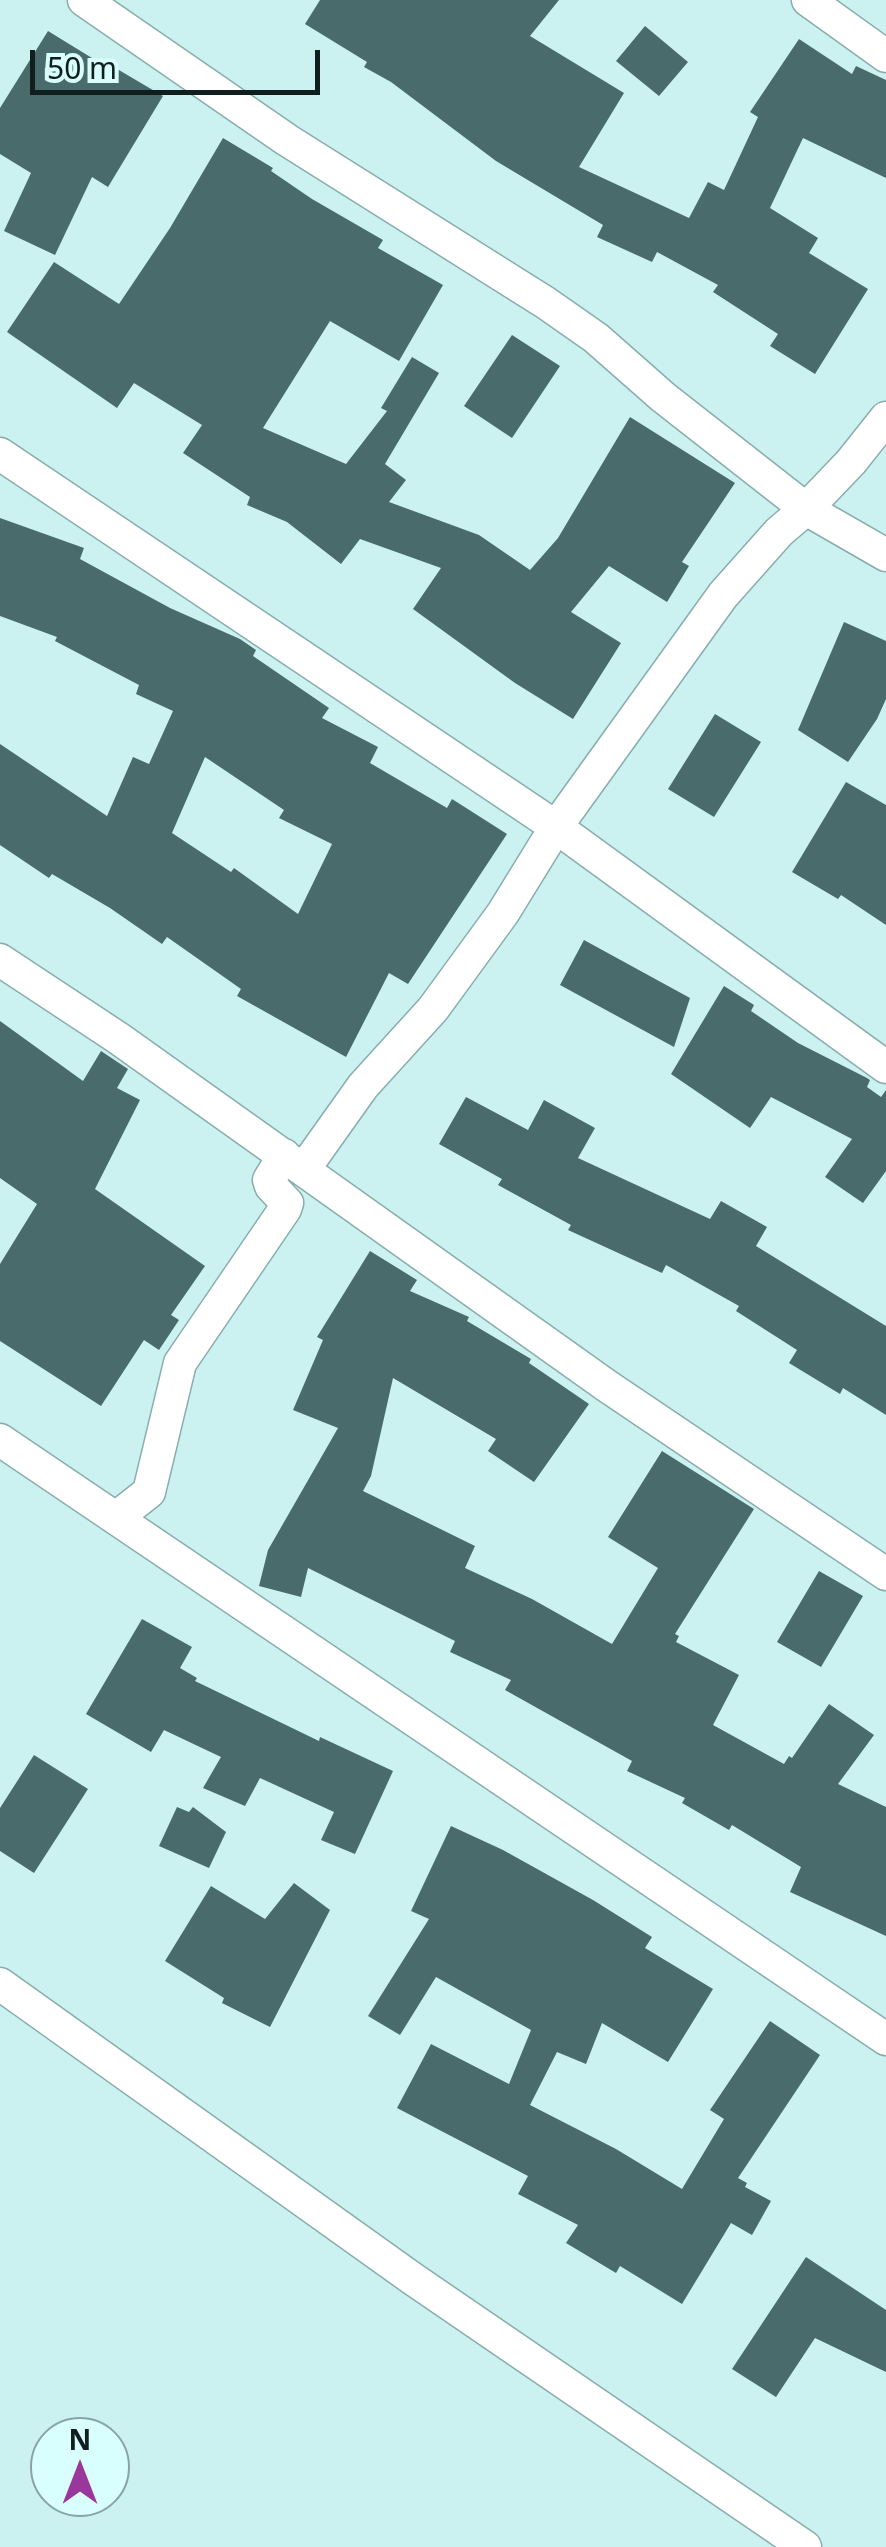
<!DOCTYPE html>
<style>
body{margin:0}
#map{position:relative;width:886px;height:2547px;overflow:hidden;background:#cbf1f1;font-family:"Noto Sans",sans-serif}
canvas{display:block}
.north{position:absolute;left:30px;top:2417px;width:100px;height:100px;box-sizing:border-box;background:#d8fefe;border:2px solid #88a4a4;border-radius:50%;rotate:0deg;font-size:28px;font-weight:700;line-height:40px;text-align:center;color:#101e1e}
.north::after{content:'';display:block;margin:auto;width:35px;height:45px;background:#9a379d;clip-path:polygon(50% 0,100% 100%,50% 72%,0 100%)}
.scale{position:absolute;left:30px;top:50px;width:290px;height:45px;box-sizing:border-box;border:5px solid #101e1e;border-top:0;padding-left:12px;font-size:30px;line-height:35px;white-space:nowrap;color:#101e1e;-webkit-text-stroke:8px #d8fefe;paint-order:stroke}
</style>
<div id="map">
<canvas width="886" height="2547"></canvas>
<div class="north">N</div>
<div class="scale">50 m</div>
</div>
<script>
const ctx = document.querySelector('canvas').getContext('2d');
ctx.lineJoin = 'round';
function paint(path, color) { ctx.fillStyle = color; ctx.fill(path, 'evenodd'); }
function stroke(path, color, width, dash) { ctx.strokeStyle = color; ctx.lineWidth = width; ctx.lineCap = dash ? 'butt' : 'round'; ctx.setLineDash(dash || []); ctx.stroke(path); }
paint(new Path2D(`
 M 320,0 L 559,0 L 530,36 L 624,93 L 579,167 L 689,218 L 708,182 L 724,190 L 758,117 L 750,112 L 799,39 L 852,74 L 856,66 L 886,80 L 886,178 L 803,138 L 770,208 L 818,238 L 809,253 L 868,289 L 815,374 L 770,346 L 778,334 L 713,292 L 718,285 L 657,252 L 652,262 L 597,237 L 603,225 L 496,161 L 391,82 L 364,67 L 367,62 L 305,24 Z
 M 645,26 L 688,62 L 659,96 L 616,61 Z
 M 48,31 L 105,66 L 107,63 L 163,96 L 108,187 L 92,177 L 55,255 L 4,231 L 31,173 L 0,154 L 0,108 Z
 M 223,138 L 273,168 L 271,171 L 312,199 L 383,240 L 378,248 L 443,285 L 399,361 L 330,321 L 263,428 L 346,464 L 387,411 L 381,408 L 412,357 L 439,373 L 385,464 L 406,480 L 389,502 L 479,535 L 530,570 L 558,538 L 630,417 L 735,483 L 682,562 L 689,566 L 667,602 L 609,566 L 571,612 L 621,643 L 573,719 L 515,683 L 413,609 L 441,568 L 360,539 L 341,564 L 287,522 L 247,505 L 250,497 L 183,453 L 202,425 L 134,383 L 117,408 L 7,332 L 54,262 L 119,304 L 170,228 Z
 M 512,335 L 560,366 L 512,438 L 464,406 Z
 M 0,518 L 84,548 L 80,559 L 170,608 L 240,639 L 256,650 L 253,656 L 329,708 L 322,718 L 378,747 L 370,763 L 447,808 L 452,799 L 507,834 L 408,984 L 389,973 L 346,1057 L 237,996 L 241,989 L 167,937 L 162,944 L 110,908 L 52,874 L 49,878 L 0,845 L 0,744 L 107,816 L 133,757 L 149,764 L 173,711 L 136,694 L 139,685 L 55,641 L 57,637 L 0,616 ZM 205,757 L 284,810 L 279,818 L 332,844 L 298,914 L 234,868 L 231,872 L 172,833 Z
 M 844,622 L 886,641 L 886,699 L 877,719 L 848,762 L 798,730 Z
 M 715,714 L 761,742 L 714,817 L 668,789 Z
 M 846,782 L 886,805 L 886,925 L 841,895 L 838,899 L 792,872 Z
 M 584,940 L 690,998 L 674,1047 L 560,985 Z
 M 724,986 L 754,1005 L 751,1011 L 798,1043 L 867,1078 L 870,1080 L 867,1087 L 881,1097 L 886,1090 L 886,1171 L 863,1203 L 825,1177 L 852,1139 L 771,1097 L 750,1128 L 671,1074 Z
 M 0,1021 L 83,1081 L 101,1051 L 128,1069 L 117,1088 L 140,1100 L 95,1189 L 205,1266 L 171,1315 L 179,1320 L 159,1350 L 144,1340 L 101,1406 L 0,1341 L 0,1264 L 37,1204 L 0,1178 Z
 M 466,1097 L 528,1130 L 544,1100 L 595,1128 L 578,1158 L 710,1219 L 721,1201 L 767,1227 L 756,1246 L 886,1326 L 886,1415 L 843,1388 L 840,1394 L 789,1363 L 797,1350 L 736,1311 L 739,1306 L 666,1265 L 662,1273 L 568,1230 L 571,1225 L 498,1185 L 502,1179 L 439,1144 Z
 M 370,1251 L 417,1280 L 410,1291 L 469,1317 L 467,1321 L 531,1359 L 529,1363 L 589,1404 L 534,1482 L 488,1451 L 496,1439 L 393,1378 L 371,1476 L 363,1491 L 475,1546 L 465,1568 L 532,1599 L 612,1644 L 658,1568 L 608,1537 L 662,1451 L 754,1509 L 675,1634 L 679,1636 L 676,1642 L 739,1675 L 713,1725 L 784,1764 L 789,1756 L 792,1758 L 829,1704 L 874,1735 L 838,1784 L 886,1807 L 886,1936 L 790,1892 L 801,1867 L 732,1825 L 729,1830 L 682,1803 L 685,1798 L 627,1771 L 632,1761 L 505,1690 L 511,1680 L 450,1652 L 455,1641 L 308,1568 L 301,1597 L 259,1586 L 268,1550 L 338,1428 L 293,1410 L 323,1340 L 317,1337 Z
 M 819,1571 L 863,1596 L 821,1667 L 777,1642 Z
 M 142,1619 L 192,1647 L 180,1668 L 197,1678 L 195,1681 L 319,1741 L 320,1737 L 393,1771 L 355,1854 L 321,1840 L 334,1812 L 260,1778 L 245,1806 L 203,1788 L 221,1757 L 164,1730 L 151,1752 L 86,1714 Z
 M 34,1755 L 88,1789 L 34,1873 L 0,1851 L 0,1808 Z
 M 177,1807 L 189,1812 L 193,1807 L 226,1832 L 209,1868 L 159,1846 Z
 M 451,1826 L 503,1850 L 593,1900 L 652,1937 L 645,1948 L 713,1989 L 668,2062 L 602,2023 L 586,2064 L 557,2052 L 530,2105 L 616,2149 L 682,2189 L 724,2119 L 710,2110 L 770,2021 L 820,2055 L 738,2178 L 747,2183 L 745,2187 L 771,2201 L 752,2235 L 731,2223 L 682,2304 L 620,2266 L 616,2273 L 566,2243 L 578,2225 L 518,2194 L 528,2176 L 397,2108 L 431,2044 L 509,2084 L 531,2030 L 436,1977 L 400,2035 L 368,2016 L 429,1919 L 411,1911 Z
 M 294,1883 L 330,1910 L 270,2027 L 222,2003 L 224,1998 L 165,1961 L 211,1886 L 265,1919 Z
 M 806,2257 L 886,2310 L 886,2372 L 815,2338 L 776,2397 L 732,2369 Z`), '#496b6b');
const street = new Path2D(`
 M 84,0 L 287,140 L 546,303 L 596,338 L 663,397 L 806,509 L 886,555
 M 808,0 L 886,56
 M 0,454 L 556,827 L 886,1067
 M 0,960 L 118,1038 L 607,1386 L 886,1574
 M 304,1169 L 363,1086 L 433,1009 L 503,913 L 556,827 L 723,595 L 779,532 L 806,509 L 851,462 L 886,418
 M 0,1440 L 886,2039
 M 116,1518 L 149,1492 L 180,1363 L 285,1209 L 287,1203 L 271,1186 L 269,1180 L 284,1155
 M 0,1984 L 413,2279 L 805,2547`);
stroke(street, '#89adad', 35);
stroke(street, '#fff', 32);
</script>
